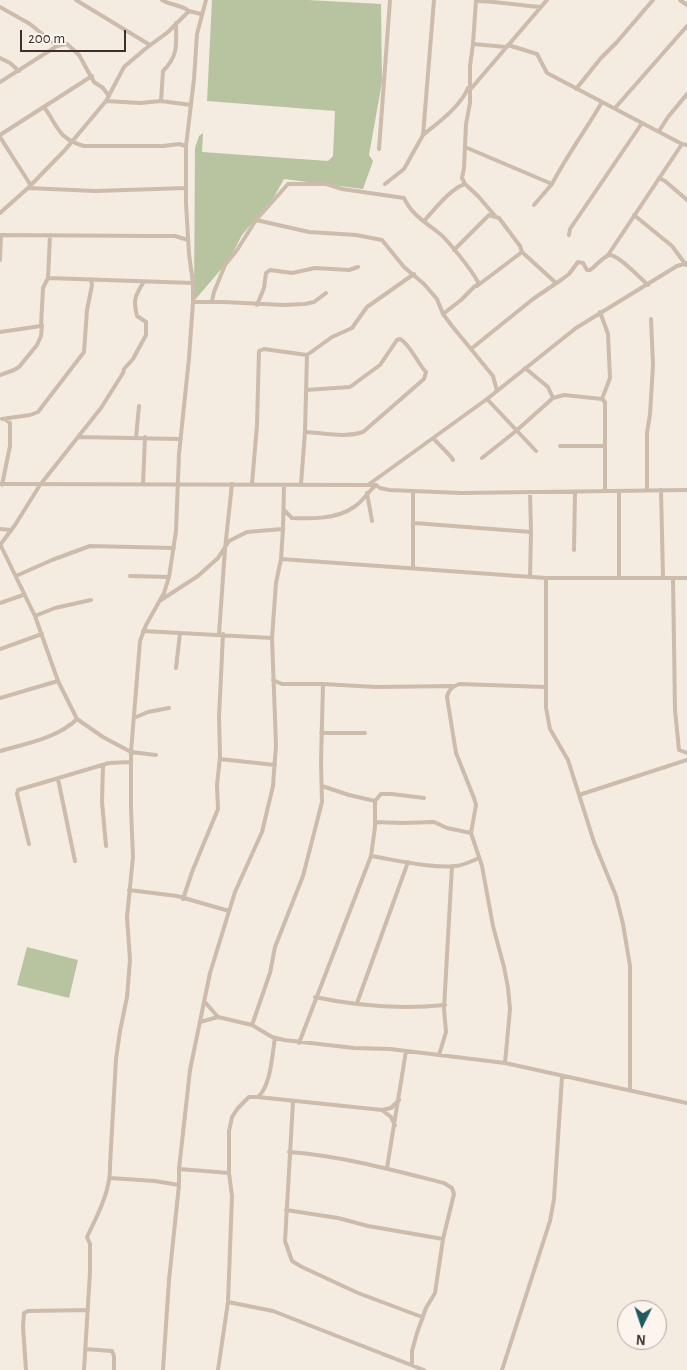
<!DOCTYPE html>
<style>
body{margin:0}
#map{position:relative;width:687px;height:1370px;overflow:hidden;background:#f4ebe1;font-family:"Alegreya Sans",sans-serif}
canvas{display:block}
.north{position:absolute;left:617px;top:1300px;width:50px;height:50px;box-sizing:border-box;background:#fbf5ee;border:1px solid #aea6a0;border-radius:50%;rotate:184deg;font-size:14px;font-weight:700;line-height:20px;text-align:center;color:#3b302b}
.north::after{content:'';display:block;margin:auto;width:18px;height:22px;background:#1f5a5e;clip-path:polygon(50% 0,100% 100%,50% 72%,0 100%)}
.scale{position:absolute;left:20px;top:30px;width:106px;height:22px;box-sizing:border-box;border:2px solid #3b302b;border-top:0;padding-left:6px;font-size:15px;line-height:18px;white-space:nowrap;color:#3b302b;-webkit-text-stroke:4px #fbf5ee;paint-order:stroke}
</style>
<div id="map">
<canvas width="687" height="1370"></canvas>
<div class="north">N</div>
<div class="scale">200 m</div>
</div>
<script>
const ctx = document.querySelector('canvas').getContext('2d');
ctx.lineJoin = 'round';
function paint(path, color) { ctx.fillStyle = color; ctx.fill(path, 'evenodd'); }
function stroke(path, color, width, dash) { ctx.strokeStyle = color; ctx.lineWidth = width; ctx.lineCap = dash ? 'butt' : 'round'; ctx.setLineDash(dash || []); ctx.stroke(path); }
paint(new Path2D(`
 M 212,0 L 308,0 L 381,4 L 382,82 L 369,155 L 373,161 L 363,189 L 284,179 L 274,197 L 242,235 L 229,260 L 194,301 L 195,148 L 199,136 L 203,133 L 202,152 L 328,161 L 333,156 L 335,111 L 207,101 Z
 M 27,947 L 78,960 L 69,998 L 17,985 Z`), '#b8c4a0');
stroke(new Path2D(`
 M 76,0 L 150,45
 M 162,0 C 170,5 182,5 189,11
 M 680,0 L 687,5
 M 476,1 C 498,1 519,6 541,7
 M 0,7 L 30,24 L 57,46 L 67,44 L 79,55 L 94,82 L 103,88 L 109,96
 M 473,44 L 506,47
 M 508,45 L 537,54 L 547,73 L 682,144 L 687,145
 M 0,58 L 10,63 L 19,71
 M 0,82 L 57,46
 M 576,89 L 601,58 L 617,42 L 653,0
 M 469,91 L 547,0
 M 106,101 L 140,103 L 161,101 L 191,105
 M 161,101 L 163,71 C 179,55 176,44 176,23
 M 44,107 C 58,126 58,139 84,146 L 163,146 L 179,144 L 186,146
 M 615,108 L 687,26
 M 659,131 L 668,117 L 687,94
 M 0,135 L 92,76
 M 423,135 C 439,122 460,107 468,88
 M 0,137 L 30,184
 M 465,147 L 552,184 C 567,155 586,130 602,102
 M 379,149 L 390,0
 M 659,178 L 665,181 L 687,200
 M 385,184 L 404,169 L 423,135 L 434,0
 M 465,184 L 478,196 L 496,217
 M 28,188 L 95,191 L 186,188
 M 534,205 L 552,184
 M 0,213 L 28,188 L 65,150 L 106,101 L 124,67 L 145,49 L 168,32 L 189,11 L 201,14
 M 634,215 L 672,246 L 686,265
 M 256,220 L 309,232 L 356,235 L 382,240 L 404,267 L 424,284 L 437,299 L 443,314 L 452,326 L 493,376 L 497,391
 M 424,221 C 434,210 451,188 465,184 L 462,178 L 464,168 L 466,124 L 470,103 L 470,66 L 473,44 L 476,0
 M 0,235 L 153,236 L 175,236 L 188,240
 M 569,235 L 570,229 L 642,123
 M 454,250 L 489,215 L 499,218 L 520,246 L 522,252 L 556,283
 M 608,255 L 682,144
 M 0,260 L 1,235
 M 48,278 L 193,283
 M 477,286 L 522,252
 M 212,301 L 214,292 L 225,265 L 237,250 L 256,220 L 288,184 L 326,184 L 342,189 L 404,198 C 411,214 426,223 439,233 C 448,240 473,272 478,282 L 477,286 L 475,286 L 461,300 L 443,314
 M 193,302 L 224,302 L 283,305 L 305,304 L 314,302 L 326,293
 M 257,305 L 264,288 L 266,273 L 270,270 L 292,273 L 315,268 L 349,270 L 358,267
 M 600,312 L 608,334 L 610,378 L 602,399 L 605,402 L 605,491
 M 0,332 L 41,326 L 43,288 L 48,278 L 50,235
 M 471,349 L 533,299 L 561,280 L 569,274 L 578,262 L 583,263 L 587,270 L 590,270 C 596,266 603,257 609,255 C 618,254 641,279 648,285
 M 525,368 L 548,387 L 553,398 L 564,395 L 602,399
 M 0,375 L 14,370 L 19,367 L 37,345 L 41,336 L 42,325
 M 487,399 L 536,451
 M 2,419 L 30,415 L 38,412 L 84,352 L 87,310 L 92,285 L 91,280
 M 305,432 C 324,433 346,438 363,432 L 424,379 L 426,372 C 418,364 410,344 400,339 L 397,340 L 380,365 L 350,387 L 306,390
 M 78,437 L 181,439
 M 136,438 L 139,406
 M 433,438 C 438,444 450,454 453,460
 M 560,446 L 605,446
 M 482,458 L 516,431 L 553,398
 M 0,484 L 368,485 L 487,399 L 576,328 L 677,266 L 687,263
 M 143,484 L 145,437
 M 252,484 L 257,425 L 259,351 L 264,349 L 307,355 L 332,337 L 352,328 L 367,307 L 414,274
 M 301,484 L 305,432 L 307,355
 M 2,485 L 10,446 L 10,423 L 6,420
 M 368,485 L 376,485 L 380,488 L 389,490 L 461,493 L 687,490
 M 647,490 L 647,433 L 650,414 L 653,365 L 651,319
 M 661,490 L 663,578
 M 530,492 L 531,532 L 530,577
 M 367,493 L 372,521
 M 284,510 L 292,518 C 312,519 337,519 354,507 C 363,501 368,492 376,485
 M 414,523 L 531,532
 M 0,529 L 11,530
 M 0,544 L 35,616 L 58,681 L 77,719 L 103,737 L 131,752 L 156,755
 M 0,545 L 15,525 L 40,485 L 101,408 L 123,373 L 124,369 L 133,359 L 146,335 L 146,322 L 137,316 C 133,300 135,296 143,283
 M 574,550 L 575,492
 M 281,559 L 546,578 L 687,578
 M 413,568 L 413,491
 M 16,576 L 52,560 L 90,546 L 174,548
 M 130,576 L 169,577
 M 546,578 L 546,708 L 550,729 L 568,760 L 594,842 L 616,896 L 623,924 L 630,966 L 630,1090
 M 619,578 L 619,491
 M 673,579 L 675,710 L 679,750 L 687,753
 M 161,600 L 198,576 L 218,558 L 229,541 L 247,532 L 283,529
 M 0,603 L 23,595
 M 35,616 L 55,608 L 91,600
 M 143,631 L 272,638
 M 219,634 L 225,549 L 232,484
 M 0,649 L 42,634
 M 176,668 L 180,633
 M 273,680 L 282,684 L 323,684 L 376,687 L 452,686
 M 0,698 L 58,681
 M 134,718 L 148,712 L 169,708
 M 321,733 L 365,733
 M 0,751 C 25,744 58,738 77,719
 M 220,759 L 275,765
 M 103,765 L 102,802 L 106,846
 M 58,779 L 75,861
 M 322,786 L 349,795 L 375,801
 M 579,795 L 687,760
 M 376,822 L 402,823 L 434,822 L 447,828 L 471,833
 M 29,844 L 17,794 L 18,790 L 109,763 L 131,762
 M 371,856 C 396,860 432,869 456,866 C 464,865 472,861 479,858
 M 129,890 L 177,896 L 229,911
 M 183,899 L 192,872 L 218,809 L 217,785 L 220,757 L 219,717 L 223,634
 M 315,997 C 356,1006 403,1009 445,1005
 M 204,1001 L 218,1017
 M 357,1003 L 408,862
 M 200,1022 L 218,1017 L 252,1025 L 272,1037 L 284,1040 L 354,1048 L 390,1049 L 505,1063 L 687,1103
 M 252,1025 L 270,973 L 275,947 L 303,876 L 322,802 L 321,762 L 323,684
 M 299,1043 L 371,856 L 375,827 L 375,801 L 381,794 L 392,794 L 424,798
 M 439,1055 L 446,1032 L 444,1009 L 452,866
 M 505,1063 L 510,1009 L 508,988 L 504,967 L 493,926 L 482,866 L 471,833 L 476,805 L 474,798 L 456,753 L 447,697 C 449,689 452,687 459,684 L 546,687
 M 258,1097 L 382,1110 L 391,1108 L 399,1100
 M 293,1102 L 285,1241 L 292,1261 L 302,1267 L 358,1293 L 422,1317
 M 382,1110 L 391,1117 L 395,1125
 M 289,1152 C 342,1156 393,1170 444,1183 L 452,1188 L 454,1194 L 443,1239 L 435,1293 L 426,1308 L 417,1333 L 412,1351 L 412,1365
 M 387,1168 L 406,1051
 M 179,1169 L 229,1173
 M 110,1178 L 155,1181 L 179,1185
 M 286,1210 L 338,1218 L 368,1226 L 443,1239
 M 228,1302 L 273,1311 L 424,1370
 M 85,1349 L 112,1351 L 114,1356 L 114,1370
 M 26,1370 L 23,1327 L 24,1313 L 28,1311 L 88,1310
 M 84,1370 L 90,1272 L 90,1244 L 87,1237 C 98,1214 111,1190 110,1165 L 116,1059 L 120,1031 L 127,997 L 130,960 L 127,917 L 133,857 L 131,808 L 131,752 L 140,641 L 146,625 L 164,593 L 169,577 L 176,531 L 179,454 L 189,358 L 193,302 L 193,283 L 189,254 L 186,203 L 186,146 L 194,79 L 197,34 L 206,0
 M 163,1370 L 169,1280 L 179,1185 L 179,1169 L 190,1070 L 210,973 L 235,892 L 262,832 L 273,786 L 276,745 L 272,638 L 276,583 L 281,559 L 283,529 L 284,485
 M 218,1370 L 228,1302 L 232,1196 L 229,1173 L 229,1131 L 232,1117 L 238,1108 L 249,1097 L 258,1097 C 271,1086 272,1055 275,1038
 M 502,1370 L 550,1221 L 554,1199 L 562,1077`), '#cdbbac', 4);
</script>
